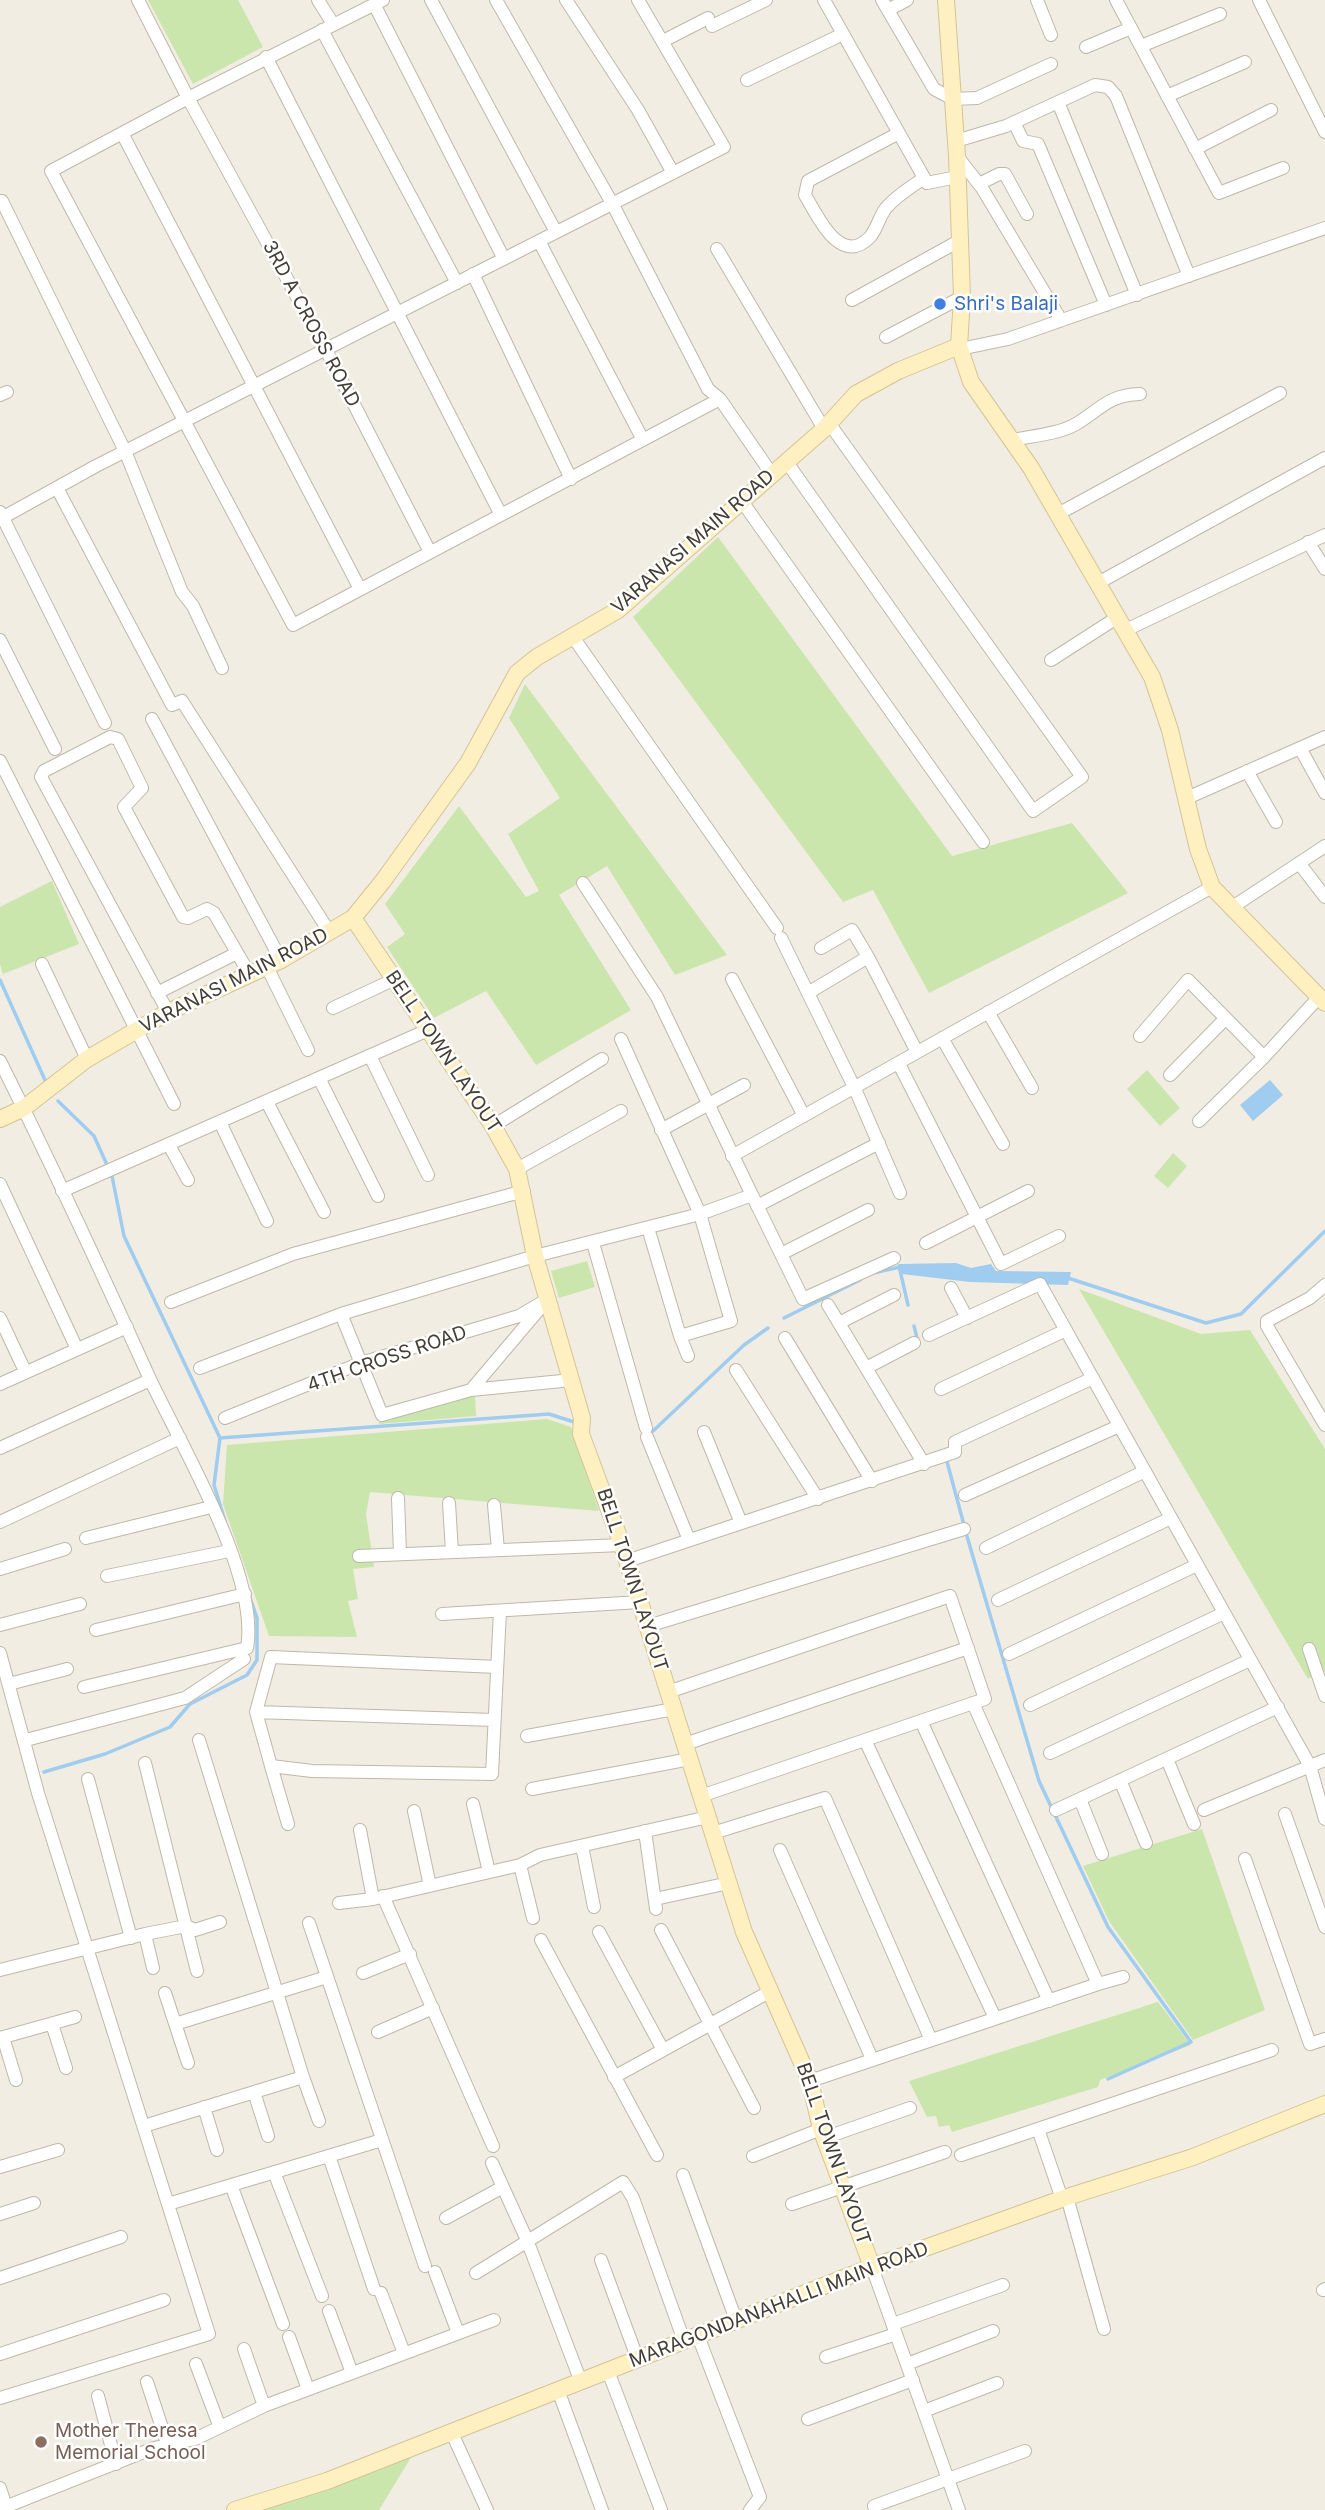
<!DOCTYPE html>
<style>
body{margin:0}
canvas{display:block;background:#f1ede3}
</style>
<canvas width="1325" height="2510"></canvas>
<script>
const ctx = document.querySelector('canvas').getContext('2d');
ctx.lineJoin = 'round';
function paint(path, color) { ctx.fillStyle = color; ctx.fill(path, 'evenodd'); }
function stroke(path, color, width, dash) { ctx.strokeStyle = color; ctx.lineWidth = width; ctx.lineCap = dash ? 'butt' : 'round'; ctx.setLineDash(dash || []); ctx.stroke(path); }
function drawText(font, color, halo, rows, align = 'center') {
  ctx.font = font + ' Inter,sans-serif'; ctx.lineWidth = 5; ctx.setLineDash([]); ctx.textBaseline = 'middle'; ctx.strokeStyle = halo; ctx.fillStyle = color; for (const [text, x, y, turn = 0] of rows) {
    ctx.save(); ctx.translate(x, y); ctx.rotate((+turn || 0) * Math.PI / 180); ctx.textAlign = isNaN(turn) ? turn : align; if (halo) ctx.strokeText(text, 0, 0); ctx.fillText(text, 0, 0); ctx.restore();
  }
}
paint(new Path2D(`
 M 148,0 L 238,0 L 263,47 L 193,84 Z
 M 718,537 L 952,856 L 1072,823 L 1128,893 L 929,993 L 873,890 L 843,902 L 633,617 Z
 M 525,684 L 727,955 L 675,975 L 607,866 L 559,895 L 631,1010 L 536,1065 L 486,991 L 434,1018 L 387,947 L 405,934 L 385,904 L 459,806 L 526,897 L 539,891 L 508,834 L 560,798 L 509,718 Z
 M 52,881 L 79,944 L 3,974 L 0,964 L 0,907 Z
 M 1147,1070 L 1180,1108 L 1160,1126 L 1127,1089 Z
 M 1173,1153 L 1187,1166 L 1168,1188 L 1154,1176 Z
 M 587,1261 L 595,1287 L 559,1298 L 551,1271 Z
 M 1079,1289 L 1201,1334 L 1250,1330 L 1325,1449 L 1325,1672 L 1308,1679 Z
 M 475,1394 L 476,1416 L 379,1424 L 379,1420 Z
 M 547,1419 L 571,1427 L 599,1511 L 370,1492 L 366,1514 L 374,1567 L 353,1569 L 358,1599 L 348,1601 L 357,1637 L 269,1636 L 223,1504 L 227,1445 Z
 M 1202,1829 L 1265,2010 L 1193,2040 L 1109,1921 L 1083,1866 Z
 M 1158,2002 L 1191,2045 L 1100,2080 L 1098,2087 L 952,2132 L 949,2125 L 939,2127 L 936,2116 L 927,2117 L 909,2081 Z
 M 413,2454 L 379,2510 L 265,2510 Z`), '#cae6ac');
paint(new Path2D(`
 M 1270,1080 L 1283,1095 L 1253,1121 L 1240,1105 Z
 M 956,1263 L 971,1268 L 991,1264 L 996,1271 L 1071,1272 L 1068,1285 L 970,1282 L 902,1274 L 899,1264 Z`), '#9fccef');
stroke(new Path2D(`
 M 0,980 L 45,1080
 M 58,1101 L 94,1136 L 108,1167
 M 112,1176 L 124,1236 L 220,1438
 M 899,1266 L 908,1305
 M 873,1273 L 900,1267
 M 1068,1278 L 1206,1323 L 1241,1314 L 1325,1231
 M 784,1318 L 860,1280
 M 914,1326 L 918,1342
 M 653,1431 L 744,1345 L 768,1328
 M 946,1458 L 964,1525
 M 225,1521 L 214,1485 L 220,1438 L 549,1414 L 577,1423
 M 966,1533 L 1039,1781 L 1108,1927 L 1191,2042 L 1108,2079
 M 44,1772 L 105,1754 L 170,1727 L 190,1704 L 247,1675 L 257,1660 L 257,1618 L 249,1595`), '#9fccef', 3.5);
const street = new Path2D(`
 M 138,0 L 188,98 L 326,350 L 430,552
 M 318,0 L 333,24
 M 383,0 L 188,98 L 51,171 L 293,625 L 720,399
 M 431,0 L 556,232
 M 496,0 L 612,203 L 708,389 L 720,399 L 771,473
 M 566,0 L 638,110 L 673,173
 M 824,0 L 927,183 L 957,177
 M 882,0 L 934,89 L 953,99 L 977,98 L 1051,64
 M 1037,0 L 1051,35
 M 1116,0 L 1219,193 L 1283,168
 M 1259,0 L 1325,132
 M 374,4 L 504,259
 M 888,10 L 907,0
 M 712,26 L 766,0
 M 322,30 L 457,283
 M 663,41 L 708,18
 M 1141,46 L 1220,14
 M 1086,47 L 1131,28
 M 266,57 L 501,515
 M 747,80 L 843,34
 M 1167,96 L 1245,62
 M 1058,102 L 1137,295
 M 1014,122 L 1023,141 L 1038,144 L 1106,305
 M 122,133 L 360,589
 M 899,133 L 808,181 L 805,195 C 817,215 840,268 870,237 C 877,229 879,217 886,208 C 896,196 911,187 924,178
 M 956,141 L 1006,126 L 1095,85 L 1108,87 L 1116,96 L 1189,276
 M 1195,149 L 1271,110
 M 957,156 L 982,188 L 1061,320
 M 979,184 L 999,174 L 1005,174 L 1027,214
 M 2,201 L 125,451 L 182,592 L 193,606 L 222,668
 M 539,241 L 643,440
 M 717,249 L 824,429
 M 473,274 L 571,479
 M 852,300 L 959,241
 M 886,337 L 962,297
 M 960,349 L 1008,339 L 1325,228
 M 0,395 L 7,392
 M 1012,440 C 1031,436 1059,434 1076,424 C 1101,409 1108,395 1140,394
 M 786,461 L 1033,811 L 1082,777 L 829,423
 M 57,488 L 172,705 L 182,701 L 330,933
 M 741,500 L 983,842
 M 0,512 L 105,723
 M 1058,514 L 1280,393
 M 0,519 L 96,466 L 724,147 L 638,0
 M 1308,542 L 1325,569
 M 1098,583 L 1325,458
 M 1126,630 L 1325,535
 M 573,637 L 777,928
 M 0,640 L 55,749
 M 1051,660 L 1118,617
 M 152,719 L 281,960
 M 1300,748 L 1325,793
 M 0,761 L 174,1104
 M 1247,771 L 1276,822
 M 1187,798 L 1325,737
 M 1299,863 L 1325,897
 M 1231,908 L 1325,846
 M 781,938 L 855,1089 L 900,1193
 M 868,957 L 917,1052
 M 42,964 L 87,1059
 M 267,967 L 308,1050
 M 732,979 L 804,1116
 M 157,993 L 237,953
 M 808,993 L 868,957 L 852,930 L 821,948
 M 333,1008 L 395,979
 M 168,1012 L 41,777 L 44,771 L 110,737 L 118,739 L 142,788 L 124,807 L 183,917 L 188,918 L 207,909 L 214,913 L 250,975
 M 988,1012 L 1032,1088
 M 1140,1036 L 1188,980 L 1264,1057 L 1319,997
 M 942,1038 L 1003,1144
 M 621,1039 L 700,1214 L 731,1321 L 680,1336 L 648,1228
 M 370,1056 L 428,1175
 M 0,1061 C 52,1165 101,1271 149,1377 C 180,1444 260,1575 247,1648 L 84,1687
 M 899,1064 L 1001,1264 L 1059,1236
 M 1170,1075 L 1225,1019
 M 319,1078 L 378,1196
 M 267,1102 L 324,1212
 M 1199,1121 L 1264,1057
 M 220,1122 L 267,1221
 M 493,1126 L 602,1059
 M 661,1130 L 744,1085
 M 169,1145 L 188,1180
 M 732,1156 L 1212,887
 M 517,1169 L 621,1111
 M 0,1184 L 77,1349
 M 62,1191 L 428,1030
 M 752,1195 L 803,1299 L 894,1258
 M 757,1206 L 879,1143
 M 593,1243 L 646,1428
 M 926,1243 L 1028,1191
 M 781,1254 L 868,1210
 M 1325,1285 L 1310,1298 L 1267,1321 L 1267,1326 L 1325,1425
 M 951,1288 L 967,1318
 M 171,1302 L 293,1254 L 524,1191
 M 828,1305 L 924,1464
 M 341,1314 L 382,1415 L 471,1390 L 542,1306
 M 0,1318 L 25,1371
 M 839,1323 L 894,1295
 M 929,1335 L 1040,1284 L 1310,1766 L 1325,1819
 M 680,1336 L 688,1356
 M 785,1338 L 872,1481
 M 200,1368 L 341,1314 L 535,1256 L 700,1214 L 752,1195 L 657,997 L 583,883
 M 866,1368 L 914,1343
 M 736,1370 L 818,1499
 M 0,1384 L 127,1327
 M 941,1389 L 1066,1330
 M 471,1390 L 572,1380
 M 225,1418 L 361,1363 L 519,1316 L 548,1299
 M 704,1432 L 741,1523
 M 647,1437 L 689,1540
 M 0,1448 L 150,1380
 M 965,1495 L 1119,1426
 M 398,1498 L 400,1554
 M 449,1503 L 452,1552
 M 494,1505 L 498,1550
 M 0,1522 L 180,1438
 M 86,1538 L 211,1507
 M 986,1548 L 1145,1471
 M 359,1556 L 622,1545
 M 627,1561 L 955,1452 L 955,1442 L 1093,1378
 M 0,1569 L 65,1549
 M 107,1576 L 229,1551
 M 998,1600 L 1171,1518
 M 442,1614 L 640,1602
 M 0,1625 L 80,1604
 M 648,1626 L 964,1529
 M 96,1630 L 245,1594
 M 1309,1649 L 1325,1696
 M 0,1653 L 38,1793 L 209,2334 L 0,2398
 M 1009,1654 L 1197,1565
 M 497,1667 L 271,1657 L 256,1712 L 271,1766 L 312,1771 L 492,1774 L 500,1611
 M 9,1684 L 67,1669
 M 668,1692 L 950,1596 L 985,1699 L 701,1796
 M 1030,1705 L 1224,1613
 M 256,1712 L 494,1720
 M 921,1721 L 1049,2001
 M 527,1736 L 674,1709
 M 26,1740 L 185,1698 L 244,1659
 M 865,1740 L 995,2018
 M 685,1744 L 968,1648
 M 1050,1753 L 1250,1660
 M 1167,1759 L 1194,1824
 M 145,1763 L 197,1971
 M 271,1766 L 288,1824
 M 88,1779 L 131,1938
 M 1120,1780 L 1146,1843
 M 532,1789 L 690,1759
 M 1080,1799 L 1102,1854
 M 473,1804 L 489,1872
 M 1056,1810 L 1278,1707
 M 1204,1810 L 1325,1760
 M 414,1811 L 430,1886
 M 1285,1814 L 1325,1927
 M 360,1830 L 373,1899
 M 645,1831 L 656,1909
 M 713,1833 L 825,1798 L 931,2040
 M 582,1846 L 594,1907
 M 780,1850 L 872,2059
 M 1245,1859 L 1310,2044 L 1325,2039
 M 520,1865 L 533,1918
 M 383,1896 L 493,2146
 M 655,1899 L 729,1883
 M 339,1903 L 373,1899 L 520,1865 L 540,1855 L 708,1817
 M 309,1923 L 425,2266
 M 661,1930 L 754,2108
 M 599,1932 L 663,2050
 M 145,1934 L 153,1968
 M 541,1940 L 657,2155
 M 0,1970 L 145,1934 L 186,1926 L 195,1930 L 220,1922
 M 363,1973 L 410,1954
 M 1098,1984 L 1123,1977
 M 165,1993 L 188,2063
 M 52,2024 L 66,2068
 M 175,2024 L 327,1977
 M 378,2032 L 433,2008
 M 3,2037 L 16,2080
 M 0,2038 L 75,2017
 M 303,2077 L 319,2121
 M 614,2077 L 769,1992
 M 810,2081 L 1098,1984 L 973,1703
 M 254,2092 L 268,2136
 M 204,2107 L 217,2150
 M 144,2126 L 303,2077 L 199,1740
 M 1038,2129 L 1062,2199
 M 824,2138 L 910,2108
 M 961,2155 L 1272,2050
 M 329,2156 L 374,2289
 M 753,2156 L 821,2129
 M 492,2163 L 527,2240 L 581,2382
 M 0,2167 L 58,2150
 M 274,2172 L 322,2296
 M 683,2175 L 736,2320
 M 231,2185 L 283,2324
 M 1067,2197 L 1104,2329
 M 168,2204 L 382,2140
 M 792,2204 L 945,2152
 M 0,2214 L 34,2203
 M 446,2218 L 503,2187
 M 601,2260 L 638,2360
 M 872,2267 L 959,2510
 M 435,2272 L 458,2333
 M 476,2273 L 623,2182 L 633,2198 L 684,2341
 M 0,2278 L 121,2237
 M 1323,2290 L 1325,2289
 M 381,2293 L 404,2353
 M 329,2311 L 352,2373
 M 893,2324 L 1003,2285
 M 698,2336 L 760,2497 L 750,2510
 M 289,2337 L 308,2389
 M 244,2349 L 264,2406
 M 0,2354 L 164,2300
 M 826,2357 L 896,2334
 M 196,2364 L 219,2425
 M 907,2364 L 993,2331
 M 608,2371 L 661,2510
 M 147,2382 L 167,2443
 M 558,2390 L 602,2510
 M 98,2396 L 116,2464
 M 924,2411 L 997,2383
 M 808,2419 L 913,2380
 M 451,2431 L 487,2510
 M 0,2488 L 7,2510
 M 0,2509 L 154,2448 L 195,2439 L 264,2406 L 494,2320
 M 875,2510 L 874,2506 L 1025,2451`);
const secondary = new Path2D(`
 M 946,0 L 957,156 L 962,297 L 959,346 L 971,382 L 1031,468 L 1152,677 L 1170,730 L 1198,849 L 1212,887 L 1325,1003
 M 353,918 L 493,1126 L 517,1169 L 535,1256 L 582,1418 L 581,1434 L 622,1545 L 744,1932 L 810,2081 L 821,2129 L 872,2267
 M 0,1119 L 24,1108 L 87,1059 L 168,1012 L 281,960 L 353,918 L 383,881 L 468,763 L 517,673 L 537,657 L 618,610 L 824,429 L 856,394 L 898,371 L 959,346
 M 235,2510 L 327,2481 L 872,2267 L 1067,2197 L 1193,2157 L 1325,2104`);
stroke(street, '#bfb8a9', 14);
stroke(secondary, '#d4c495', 18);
stroke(street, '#fff', 12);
stroke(secondary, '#fef0c1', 16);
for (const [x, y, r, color] of [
 [940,304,7,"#3f7fe0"],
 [41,2442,7,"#8d6e63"]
]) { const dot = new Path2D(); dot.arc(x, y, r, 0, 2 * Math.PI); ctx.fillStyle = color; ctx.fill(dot); stroke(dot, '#fff', 2.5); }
drawText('19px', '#366cbe', '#fff', [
 ["Shri's Balaji",954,304]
], 'left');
drawText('19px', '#433d33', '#fff', [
 ["3RD A CROSS ROAD",311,324,62],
 ["VARANASI MAIN ROAD",693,542,-41],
 ["VARANASI MAIN ROAD",234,981,-27],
 ["BELL TOWN LAYOUT",443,1052,56],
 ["4TH CROSS ROAD",387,1359,-19],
 ["BELL TOWN LAYOUT",632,1580,72],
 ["BELL TOWN LAYOUT",833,2154,71],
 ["MARAGONDANAHALLI MAIN ROAD",779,2305,-21]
]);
drawText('19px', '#785e54', '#fff', [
 ["Mother Theresa",55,2431],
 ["Memorial School",55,2453]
], 'left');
</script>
